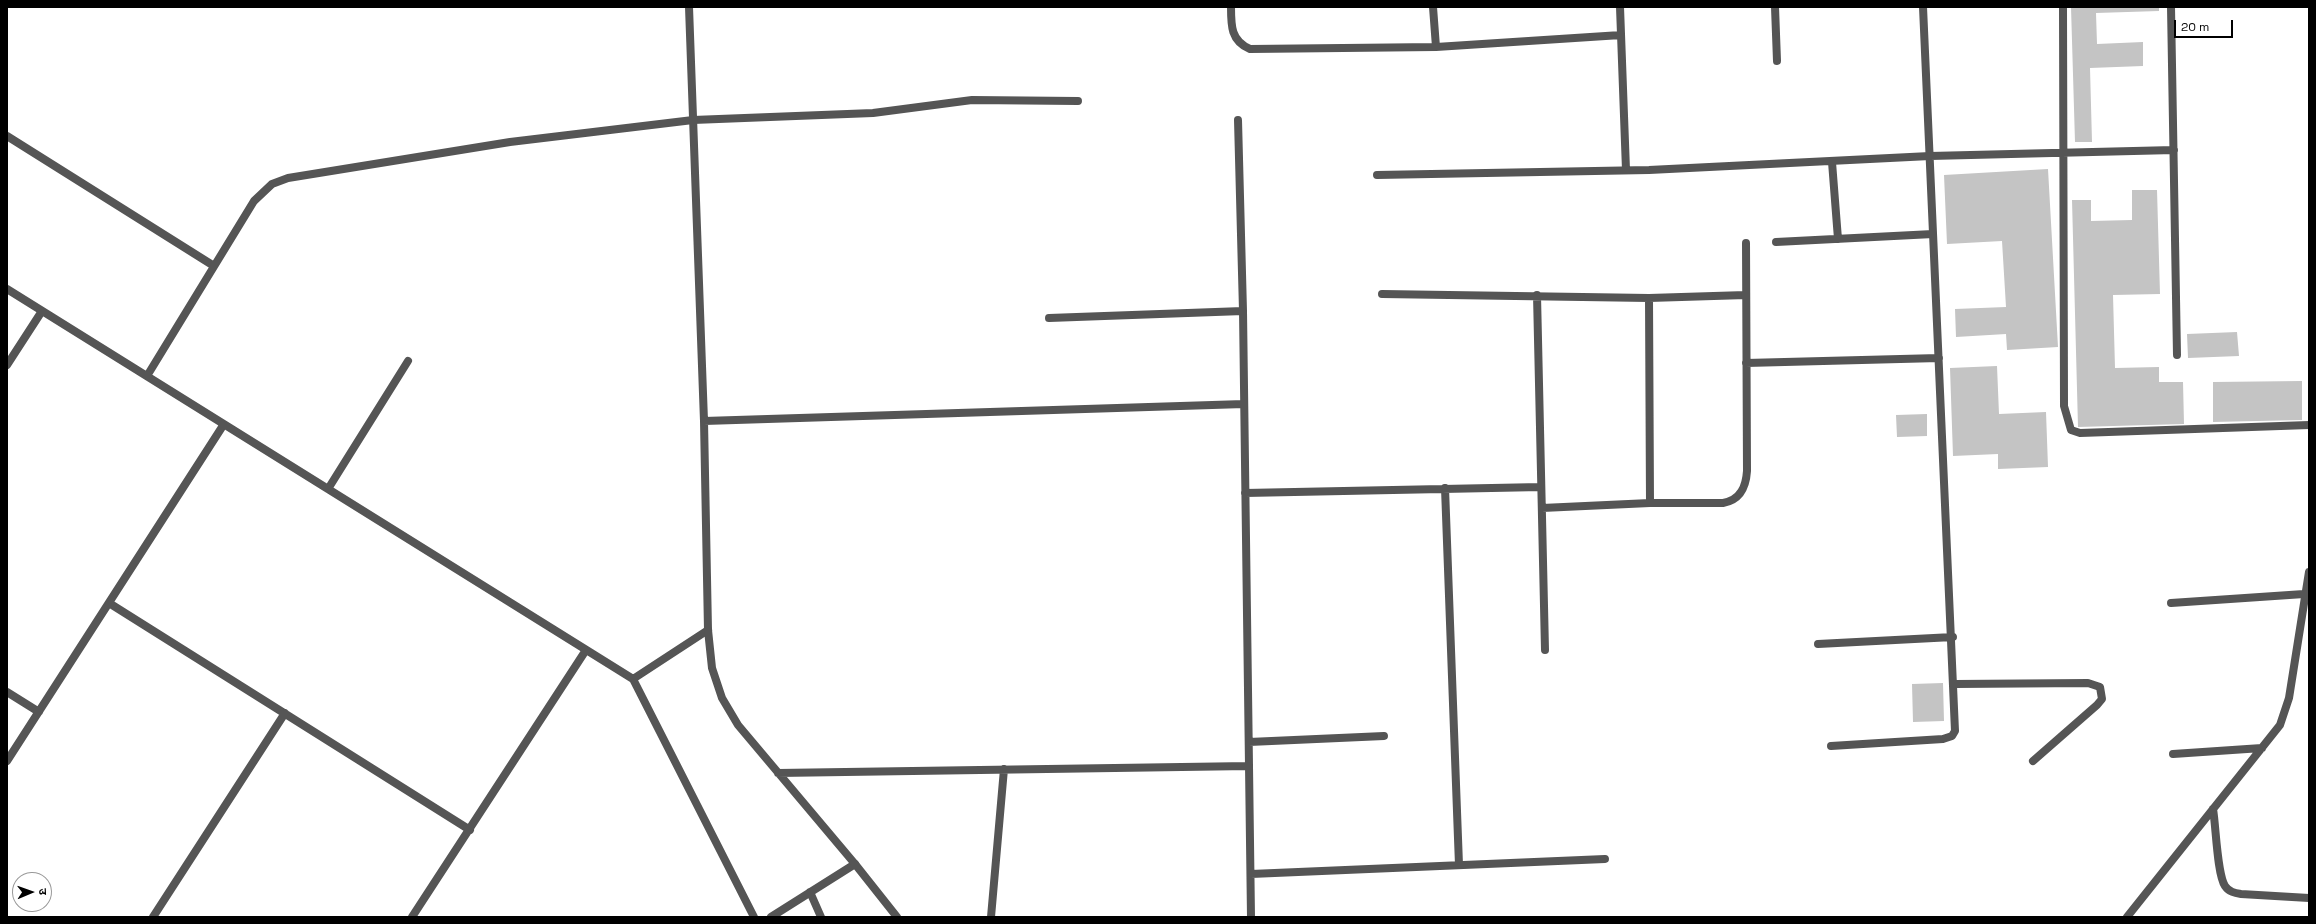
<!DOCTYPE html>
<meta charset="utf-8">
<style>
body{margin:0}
#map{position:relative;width:2316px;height:924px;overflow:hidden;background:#fff;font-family:"Space Grotesk","Noto Sans Devanagari",sans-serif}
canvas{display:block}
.frame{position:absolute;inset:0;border:8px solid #000;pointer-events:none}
.north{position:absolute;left:12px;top:872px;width:40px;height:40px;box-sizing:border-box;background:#fff;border:1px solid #999;border-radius:50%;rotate:88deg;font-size:11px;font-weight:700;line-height:16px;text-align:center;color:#000}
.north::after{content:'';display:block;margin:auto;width:14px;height:18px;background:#000;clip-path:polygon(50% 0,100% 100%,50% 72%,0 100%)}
.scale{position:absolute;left:2174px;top:20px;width:59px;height:18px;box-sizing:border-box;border:2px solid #000;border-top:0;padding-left:5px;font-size:12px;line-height:14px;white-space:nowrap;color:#000;-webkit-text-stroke:3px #fff;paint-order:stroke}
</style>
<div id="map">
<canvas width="2316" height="924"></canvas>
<div class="frame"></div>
<div class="north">उ</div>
<div class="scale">20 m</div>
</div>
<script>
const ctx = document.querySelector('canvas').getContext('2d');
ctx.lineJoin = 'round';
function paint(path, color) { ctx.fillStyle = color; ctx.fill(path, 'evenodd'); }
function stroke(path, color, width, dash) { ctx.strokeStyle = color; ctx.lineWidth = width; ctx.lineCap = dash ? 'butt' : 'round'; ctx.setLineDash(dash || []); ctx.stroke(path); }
paint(new Path2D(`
 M 2071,7 L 2159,7 L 2159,11 L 2096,13 L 2097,44 L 2143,42 L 2143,66 L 2090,68 L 2092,142 L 2075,142 Z
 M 2048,169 L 2058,347 L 2007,350 L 2006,334 L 1956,337 L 1955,309 L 2006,307 L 2002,241 L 1947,244 L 1944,175 Z
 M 2132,190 L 2157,190 L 2160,294 L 2113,295 L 2115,368 L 2159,367 L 2159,382 L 2183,382 L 2184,424 L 2078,427 L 2072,200 L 2091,200 L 2091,221 L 2132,220 Z
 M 2237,332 L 2239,356 L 2188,358 L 2187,334 Z
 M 1997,366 L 1999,414 L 2046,412 L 2048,467 L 1998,469 L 1998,454 L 1953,456 L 1950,368 Z
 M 2302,381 L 2302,420 L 2213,422 L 2213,382 Z
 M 1927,414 L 1927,436 L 1897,437 L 1896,415 Z
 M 1943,683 L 1944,721 L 1913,722 L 1912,684 Z`), '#c4c4c4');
stroke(new Path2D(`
 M 7,136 L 214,266
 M 7,289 L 633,679 L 754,917
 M 7,365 L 42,311
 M 147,376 L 254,201 L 272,184 L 288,178 L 510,142 L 693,120 L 873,113 L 972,100 L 1078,101
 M 328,489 L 408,361
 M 109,603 L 470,830
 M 633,679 L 708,630
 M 7,692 L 39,712
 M 7,761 L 224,424
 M 810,892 L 821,917
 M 153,917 L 285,713
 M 412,917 L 586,650
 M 771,917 L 855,864`), '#555', 8);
stroke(new Path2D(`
 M 689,7 L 704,421 L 708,630 L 712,668 L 722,698 L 738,725 L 855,864 L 897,917
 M 1231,7 C 1231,26 1231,41 1250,49 L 1436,47 L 1621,35
 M 1433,7 L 1436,47
 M 1620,7 L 1626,170
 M 1775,7 L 1777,61
 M 2063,7 L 2064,406 L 2071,430 L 2080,433 L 2309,425
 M 2171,7 L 2177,355
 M 1238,120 L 1243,311 L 1251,917
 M 1832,162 L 1838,239
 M 1377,175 L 1649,170 L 1930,156 L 2174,150
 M 1776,242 L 1933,234
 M 1382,294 L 1649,298 L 1746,295
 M 1537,295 L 1545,650
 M 1649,298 L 1650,503
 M 1049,318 L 1243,311
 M 1746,363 L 1939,358
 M 704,421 L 1244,404
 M 1445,488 L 1459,865
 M 1245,493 L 1541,487
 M 1542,508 L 1650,503 L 1723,503 C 1741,500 1746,486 1747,471 L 1746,243
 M 2171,603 L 2304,594
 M 1818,644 L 1953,637
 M 1955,684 L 2088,683 L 2100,687 L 2102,699 L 2097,705 L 2033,761
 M 1249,742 L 1384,736
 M 1831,746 L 1943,739 L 1952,736 L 1955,731 L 1923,7
 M 2173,754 L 2262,748
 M 778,773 L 1249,766
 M 2213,809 C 2216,826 2217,874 2225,886 C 2229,892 2235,893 2241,894 L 2309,898
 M 1251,874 L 1605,859
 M 991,917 L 1004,769
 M 2127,917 L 2280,725 L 2289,698 L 2309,572`), '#555', 8);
</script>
